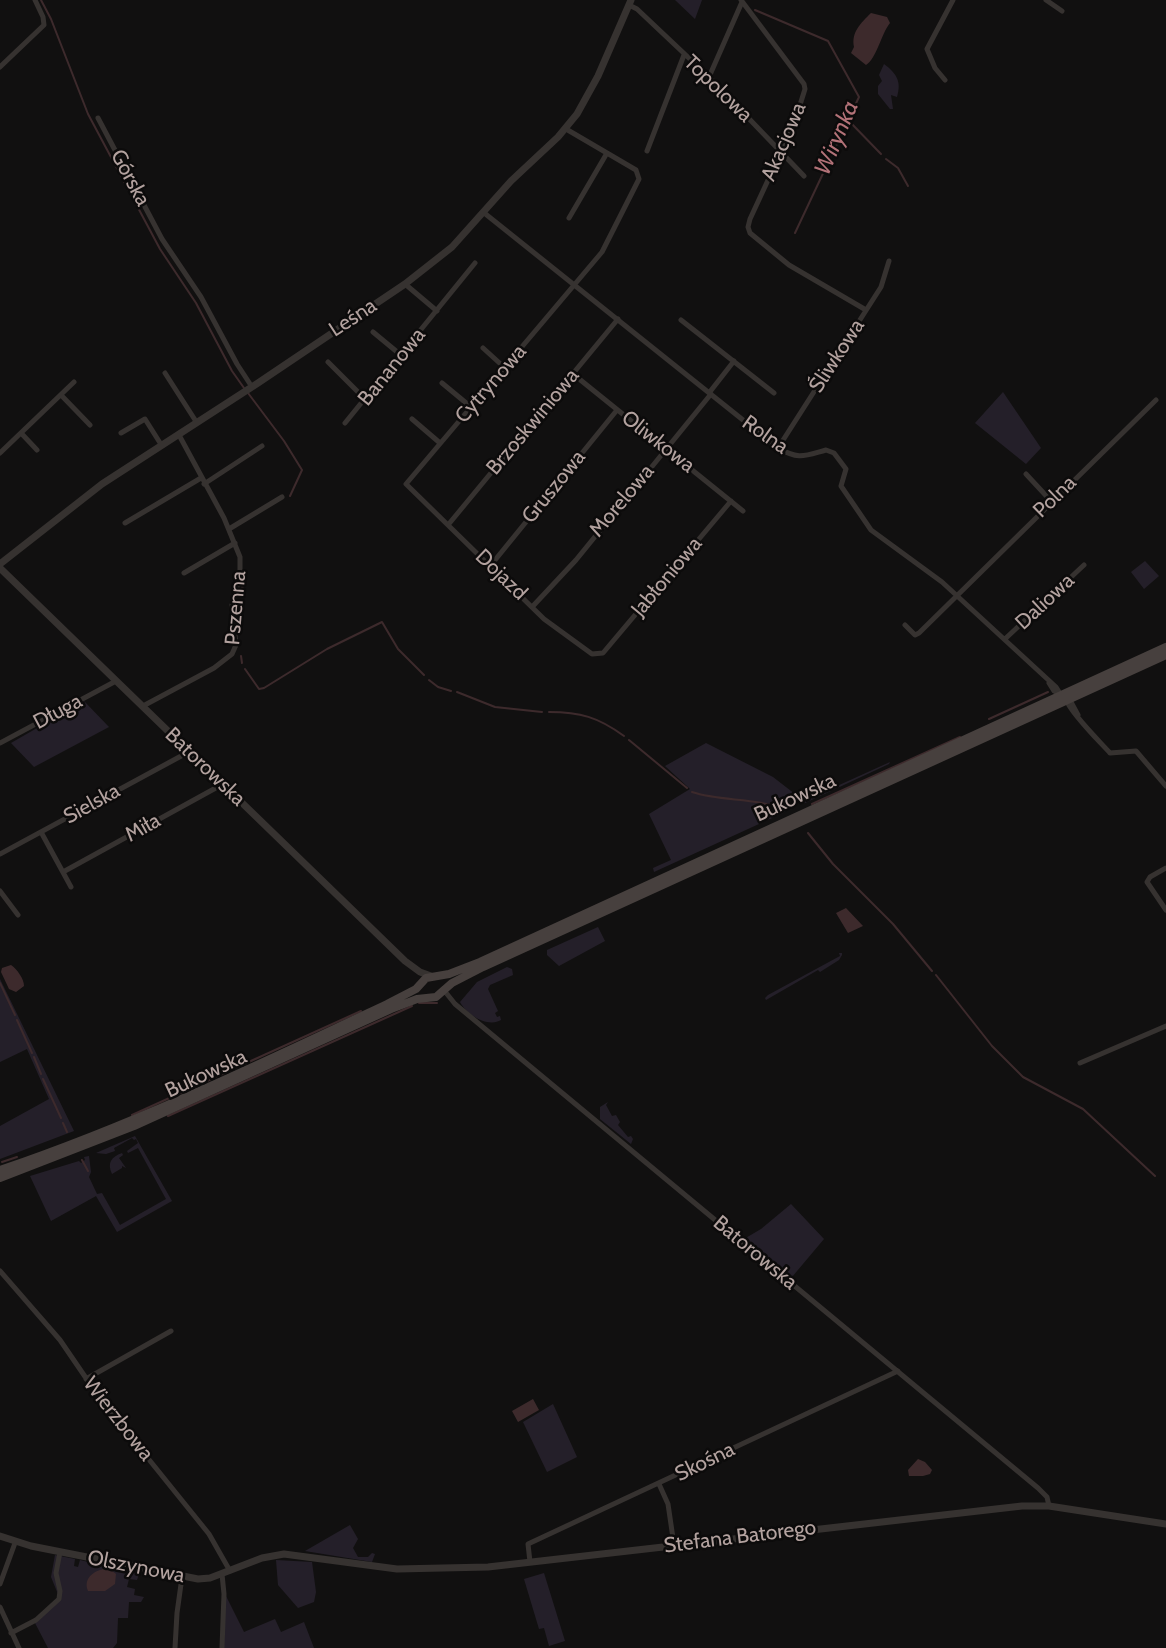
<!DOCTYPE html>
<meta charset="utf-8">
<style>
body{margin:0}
canvas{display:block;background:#111010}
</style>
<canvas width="1166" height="1648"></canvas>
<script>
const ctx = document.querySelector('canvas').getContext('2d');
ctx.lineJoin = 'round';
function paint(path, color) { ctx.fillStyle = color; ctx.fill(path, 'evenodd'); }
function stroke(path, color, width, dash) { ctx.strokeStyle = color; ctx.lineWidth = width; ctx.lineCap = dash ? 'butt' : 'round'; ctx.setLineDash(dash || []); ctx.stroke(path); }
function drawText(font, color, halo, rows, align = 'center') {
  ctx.font = font + ' Cabin,sans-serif'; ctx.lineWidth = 5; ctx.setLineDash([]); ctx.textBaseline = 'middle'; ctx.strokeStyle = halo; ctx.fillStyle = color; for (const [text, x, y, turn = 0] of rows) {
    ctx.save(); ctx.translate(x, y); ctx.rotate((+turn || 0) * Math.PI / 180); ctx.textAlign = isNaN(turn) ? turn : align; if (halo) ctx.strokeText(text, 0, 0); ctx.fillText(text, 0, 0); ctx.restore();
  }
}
paint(new Path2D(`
 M 675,0 L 702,0 L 695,19 Z
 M 884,64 C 896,73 902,81 897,97 L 891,95 L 893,109 L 890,109 L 878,94 L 878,86 L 882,81 L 879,75 Z
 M 1003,392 L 1041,448 L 1026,464 L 975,423 Z
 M 1145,561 L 1159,576 L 1144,589 L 1131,572 Z
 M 84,701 L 109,727 L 34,767 L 11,743 Z
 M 706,743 L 773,777 L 804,801 L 890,762 L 889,764 L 805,803 L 788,797 L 785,800 L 787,810 L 783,813 L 654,872 L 653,868 L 671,860 L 649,814 L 690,789 L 665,766 Z
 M 598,927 L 605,941 L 559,966 L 547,955 L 547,950 Z
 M 839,953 L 842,953 L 842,955 L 839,960 L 820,972 L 818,970 L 766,1000 L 765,998 L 768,995 L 840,956 Z
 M 507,967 L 512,969 L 513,975 L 490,985 L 488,989 L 498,1011 L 495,1013 L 497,1017 L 500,1016 L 501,1020 C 488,1028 467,1015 460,1002 L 477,982 Z
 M 0,979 L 74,1131 L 0,1159 L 0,1126 L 49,1099 L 27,1049 L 0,1062 Z
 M 608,1102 L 606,1105 L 612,1116 L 616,1115 L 620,1122 L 618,1125 L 628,1137 L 631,1136 L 633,1139 L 631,1144 L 600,1119 L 600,1107 Z
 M 135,1136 L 172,1201 L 117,1232 L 96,1196 L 51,1221 L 30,1176 L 79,1161 L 81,1163 L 85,1160 L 84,1157 L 89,1156 L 91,1172 L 89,1177 L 97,1194 L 102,1193 L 120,1225 L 166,1199 L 138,1148 L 128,1153 L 127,1151 L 138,1143 L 136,1139 L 134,1140 L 132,1138 L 114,1148 L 115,1151 L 106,1154 L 96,1153 Z
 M 122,1153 L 123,1155 L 119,1158 L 126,1168 L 122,1166 L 122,1168 L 112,1174 C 107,1163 111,1157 122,1153 Z
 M 791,1204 L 824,1239 L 792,1277 L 744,1239 L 761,1229 Z
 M 553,1404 L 577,1457 L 547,1472 L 523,1422 Z
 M 350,1525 L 358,1539 L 353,1548 L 358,1557 L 368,1557 L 372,1553 L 375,1554 L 372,1562 L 305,1551 Z
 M 55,1555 L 75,1559 L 74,1566 L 78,1567 L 80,1560 L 139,1574 L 137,1580 L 129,1579 L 127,1587 L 135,1589 L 134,1595 L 144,1597 L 141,1602 L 129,1602 L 128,1618 L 118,1618 L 117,1643 L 113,1648 L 48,1648 L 35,1623 L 60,1599 L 51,1577 Z
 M 276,1560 L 312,1562 L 316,1592 L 314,1602 L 298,1608 L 278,1585 Z
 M 544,1573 L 565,1641 L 549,1646 L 544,1628 L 539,1629 L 524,1579 Z
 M 225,1594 L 244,1632 L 275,1619 L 281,1632 L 304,1622 L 314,1648 L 224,1648 Z`), '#241f29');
paint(new Path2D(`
 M 871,13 L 887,17 L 890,23 C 881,34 877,58 866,65 L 851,53 L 854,47 C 851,32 861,23 871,13 Z
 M 846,908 L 863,926 L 848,933 L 836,913 Z
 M 11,965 C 17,969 24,979 24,986 L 16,992 L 9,989 L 1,972 L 2,968 Z
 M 533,1399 L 539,1410 L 518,1422 L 512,1411 Z
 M 918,1459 L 925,1462 L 932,1470 L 930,1474 L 923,1476 L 909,1476 L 908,1470 Z
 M 104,1569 L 110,1569 L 116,1574 L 115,1584 L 105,1591 L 88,1591 C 83,1579 93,1571 104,1569 Z`), '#3d2a2c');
stroke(new Path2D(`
 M 41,0 L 51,19 L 88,114 L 160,249 L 196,303 L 232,371 L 244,388
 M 755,10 L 828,41 L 859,97 L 795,233
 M 849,121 L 881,154
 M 886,159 L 898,168 L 908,186
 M 248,393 L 284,441 L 302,470 L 290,496
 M 242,588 L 243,586
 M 241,656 L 242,663
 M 245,669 L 259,689 L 264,688 L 327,649 L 382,622 L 398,649 L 424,675
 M 429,680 L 438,687 L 451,691
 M 457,692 L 495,707 L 542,712
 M 549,712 C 580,712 598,717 624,736
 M 989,719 L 1048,692
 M 629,740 L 687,788
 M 692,792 C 722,802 758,797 784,810
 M 812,804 L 960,737
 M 808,833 L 833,864 L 893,924 L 932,971
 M 936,975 L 992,1046 L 1023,1077 L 1083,1109 L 1155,1176
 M 0,983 L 15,1015
 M 419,1003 L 437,1003
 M 17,1020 L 32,1053
 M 34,1057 L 41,1074
 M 43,1079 L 61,1118
 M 132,1115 L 361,1011
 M 168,1116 L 412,1006
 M 63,1123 L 67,1132
 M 82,1160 L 88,1171
 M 2,1162 L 17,1157`), '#3d2a2c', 2);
stroke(new Path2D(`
 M 741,0 L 804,84 L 805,89 L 794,124 L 750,219 L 748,227 L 750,233 L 789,265 L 866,310
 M 1046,0 L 1062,11
 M 629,5 L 637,9 L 709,77 L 804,176
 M 0,67 L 44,25 L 43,17 L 35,0
 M 709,77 L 742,2
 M 945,80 L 935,68 L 927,49 L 953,0
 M 98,118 L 162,239 L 201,297 L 237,364 L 252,387
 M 566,129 L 636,170 L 639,179 L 602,252 L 406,484 L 544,619 L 592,654 L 603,653 L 731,501
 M 647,151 L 684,55
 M 483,212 L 778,448 C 799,460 804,456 826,450 L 834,453 L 846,469 L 841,486 L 871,530 L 942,582 L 1056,687 L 1061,695
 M 569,218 L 607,153
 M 405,284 L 437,311
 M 681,320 L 774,393
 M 373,332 L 402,356
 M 483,348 L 505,368
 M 328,362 L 366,400
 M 165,373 L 197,423
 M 573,374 L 743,511
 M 442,383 L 471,407
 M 709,393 L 734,361
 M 61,395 L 90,425
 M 412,419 L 440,443
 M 345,423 L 475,263
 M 21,433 L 37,450
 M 121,433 L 145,419 L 162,446
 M 778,448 L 881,287 L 889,261
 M 0,453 L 74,382
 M 1026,474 L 1051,501
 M 204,484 L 262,446
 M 125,523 L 201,478
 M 448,525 L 618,319
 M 229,529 L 282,497
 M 491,565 L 617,410
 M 184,573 L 235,543
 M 533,606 L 576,560 L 711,394
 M 905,625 L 915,635 L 919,633 L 1156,400
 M 1006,638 L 1084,565
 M 1049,683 L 1054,691 L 1071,702 L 1078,715
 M 1067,701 C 1070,712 1100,742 1110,753 L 1136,751 L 1166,786
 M 143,706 L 214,668 L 232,654 L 236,645 L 232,605 L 240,578 L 240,557 L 224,518 L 179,435
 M 0,743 L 116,681
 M 41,832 L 71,887
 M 0,854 L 183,755 L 192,755
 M 1166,868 L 1150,877 L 1147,882 L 1166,910
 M 63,872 L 223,784
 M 0,891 L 18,915
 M 443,989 L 455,1004 L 1038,1488 L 1047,1497 L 1049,1506
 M 1080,1063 L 1166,1026
 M 0,1271 L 60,1340 L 101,1400 L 209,1534 L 230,1571
 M 86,1379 L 171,1331
 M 659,1484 L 668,1504 L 674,1545
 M 530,1562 L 528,1544 L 898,1371
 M 222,1574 L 224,1594 L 222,1648
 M 0,1584 L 15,1543
 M 0,1607 L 19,1648
 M 11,1633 L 36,1620 L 59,1599 L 60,1591 L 56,1573 L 60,1552
 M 175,1648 L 177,1613 L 182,1577`), '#363230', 5);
stroke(new Path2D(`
 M 0,564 L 102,484 L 258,383 L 405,284 L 452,247 L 511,181 L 558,137 L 577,114 L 598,76 L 631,0
 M 0,568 L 405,961 L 420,972 L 431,976
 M 0,1536 L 31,1546 L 198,1579 L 210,1578 L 262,1558 L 284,1554 L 397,1569 L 488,1567 L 1022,1506 L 1049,1506 L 1166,1524`), '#363230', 7);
stroke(new Path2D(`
 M 0,1170 C 133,1125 260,1064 387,1004 L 416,989 L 426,978 L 449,974 L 480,962 L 1166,647
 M 0,1178 L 134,1126 L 391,1009 L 417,999 L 436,997 L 452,983 L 483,967 L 1166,655`), '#47403e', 8);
drawText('21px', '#b3a29f', '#0c0b0b', [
 ["Topolowa",718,89,44],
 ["Akacjowa",784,142,-67],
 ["Górska",130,178,62],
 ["Leśna",353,318,-33],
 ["Śliwkowa",837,356,-57],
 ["Bananowa",392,367,-51],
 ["Cytrynowa",491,384,-49],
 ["Brzoskwiniowa",533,422,-50],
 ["Rolna",765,435,35],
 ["Oliwkowa",658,442,38],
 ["Gruszowa",554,487,-51],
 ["Polna",1055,497,-44],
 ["Morelowa",622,501,-50],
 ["Dojazd",501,575,44],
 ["Jabłoniowa",667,577,-50],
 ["Daliowa",1045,602,-43],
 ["Pszenna",236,608,-85],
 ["Długa",58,712,-28],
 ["Batorowska",205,767,44],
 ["Bukowska",795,798,-25],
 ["Sielska",92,804,-29],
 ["Miła",143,828,-29],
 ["Bukowska",206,1074,-25],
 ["Batorowska",755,1253,40],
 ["Wierzbowa",118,1419,52],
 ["Skośna",705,1462,-26],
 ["Stefana Batorego",740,1537,-7],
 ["Olszynowa",136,1567,11]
]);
drawText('italic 23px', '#b37278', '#0c0b0b', [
 ["Wirynka",837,138,-67]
]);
</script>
